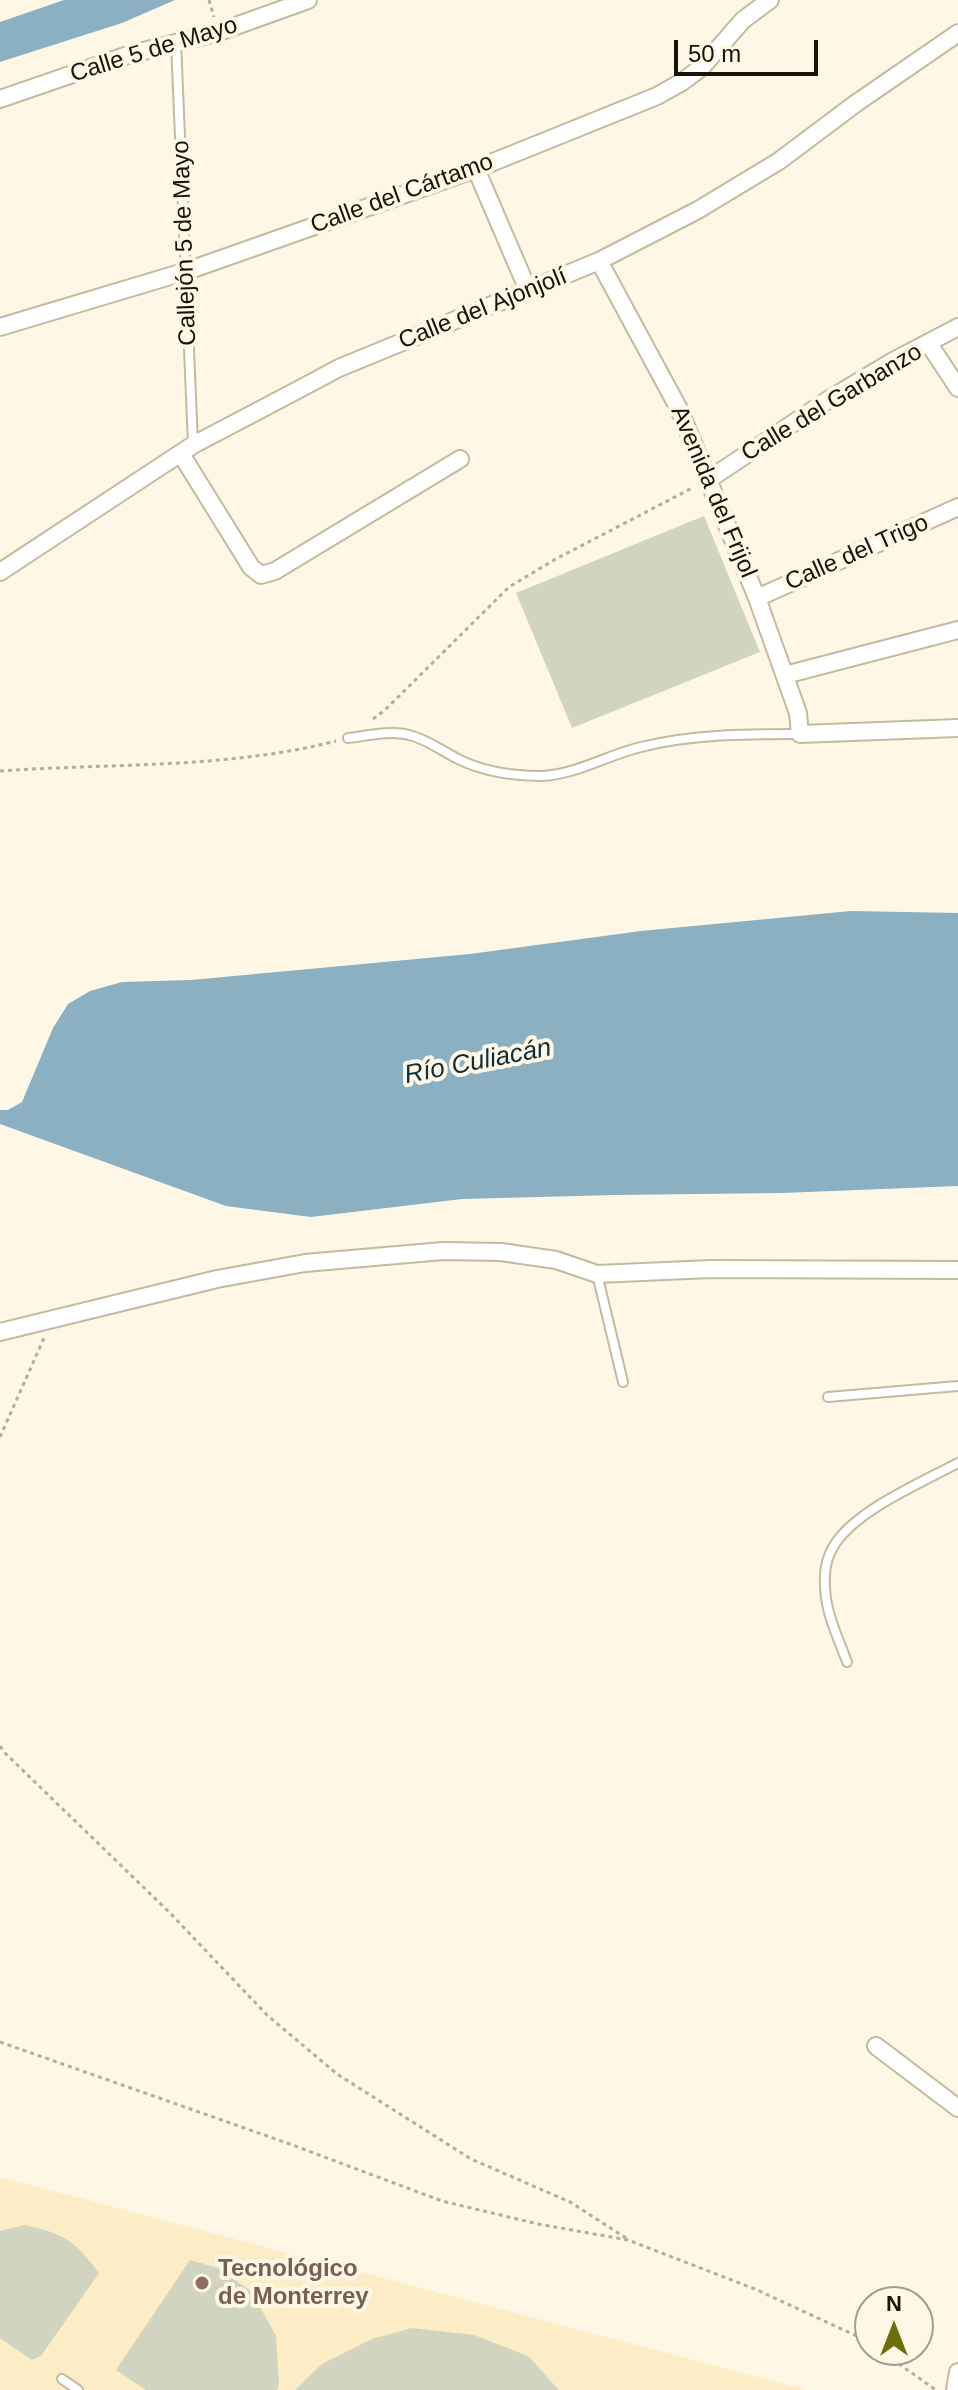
<!DOCTYPE html>
<meta charset="utf-8">
<style>
body{margin:0}
#map{position:relative;width:958px;height:2390px;overflow:hidden;background:#fef7e5;font-family:Arial,sans-serif}
canvas{display:block}
.north{position:absolute;left:854px;top:2286px;width:80px;height:80px;box-sizing:border-box;background:#fef7e5;border:2px solid #a29c8d;border-radius:50%;rotate:0deg;font-size:22px;font-weight:700;line-height:32px;text-align:center;color:#19140a}
.north::after{content:'';display:block;margin:auto;width:28px;height:36px;background:#6e6d0f;clip-path:polygon(50% 0,100% 100%,50% 72%,0 100%)}
.scale{position:absolute;left:674px;top:40px;width:144px;height:36px;box-sizing:border-box;border:4px solid #19140a;border-top:0;padding-left:10px;font-size:24px;line-height:28px;white-space:nowrap;color:#19140a;-webkit-text-stroke:6px #fef7e5;paint-order:stroke}
</style>
<div id="map">
<canvas width="958" height="2390"></canvas>
<div class="north">N</div>
<div class="scale">50 m</div>
</div>
<script>
const ctx = document.querySelector('canvas').getContext('2d');
ctx.lineJoin = 'round';
function paint(path, color) { ctx.fillStyle = color; ctx.fill(path, 'evenodd'); }
function stroke(path, color, width, dash) { ctx.strokeStyle = color; ctx.lineWidth = width; ctx.lineCap = dash ? 'butt' : 'round'; ctx.setLineDash(dash || []); ctx.stroke(path); }
function drawText(font, color, halo, rows, align = 'center') {
  ctx.font = font + ' Arial,sans-serif'; ctx.lineWidth = 8; ctx.setLineDash([]); ctx.textBaseline = 'middle'; ctx.strokeStyle = halo; ctx.fillStyle = color; for (const [text, x, y, turn = 0] of rows) {
    ctx.save(); ctx.translate(x, y); ctx.rotate((+turn || 0) * Math.PI / 180); ctx.textAlign = isNaN(turn) ? turn : align; if (halo) ctx.strokeText(text, 0, 0); ctx.fillText(text, 0, 0); ctx.restore();
  }
}
paint(new Path2D(`
 M 0,2177 L 807,2390 L 0,2390 Z`), '#fcedc7');
paint(new Path2D(`
 M 704,516 L 760,652 L 572,728 L 516,593 Z
 M 25,2225 C 65,2234 75,2241 99,2273 L 41,2356 L 32,2360 L 0,2338 L 0,2231 Z
 M 190,2260 L 218,2268 L 251,2291 L 276,2336 L 279,2384 L 277,2390 L 146,2390 L 116,2370 Z
 M 412,2328 L 474,2335 L 528,2356 L 559,2390 L 295,2390 L 322,2364 L 372,2339 Z`), '#d1d4be');
paint(new Path2D(`
 M 64,0 L 175,0 L 122,23 L 0,62 L 0,22 Z
 M 851,911 L 958,913 L 958,1186 L 782,1193 L 615,1195 L 462,1199 L 311,1217 L 226,1206 L 0,1124 L 0,1110 L 8,1110 L 22,1102 L 53,1028 L 68,1004 L 90,991 L 122,982 L 191,980 L 470,954 L 641,931 Z`), '#8bb0c2');
const service = new Path2D(`
 M 176,42 L 193,444
 M 348,738 C 366,736 391,730 409,735 C 427,739 442,751 458,759 C 484,772 513,776 542,776 C 578,774 607,755 641,747 C 693,734 746,734 800,734
 M 597,1274 L 623,1382
 M 828,1397 L 958,1386
 M 847,1662 C 838,1637 825,1612 825,1585 C 824,1571 827,1556 835,1544 C 857,1510 922,1482 958,1463
 M 62,2379 L 78,2390`);
const minor = new Path2D(`
 M 0,99 L 128,55 L 219,32 L 308,0
 M 476,169 L 528,290
 M 599,261 L 679,409 L 757,598 L 798,713 L 800,734 L 958,728
 M 0,327 L 187,271 L 476,169 L 657,96 L 682,82 L 702,67 L 743,20 L 770,0
 M 929,344 L 958,388
 M 181,454 L 251,567 L 261,575 L 275,571 L 460,459
 M 708,480 L 831,398 L 893,361 L 958,327
 M 0,572 L 193,445 L 292,393 L 339,368 L 599,261 L 698,210 L 779,161 L 855,104 L 958,33
 M 757,598 L 958,507
 M 785,675 L 958,630
 M 0,1332 L 217,1279 L 305,1263 L 443,1251 L 501,1252 L 556,1260 L 597,1274 L 711,1269 L 958,1270
 M 876,2046 L 958,2108
 M 955,2390 L 958,2372`);
stroke(service, '#c5ba9d', 12);
stroke(minor, '#c5ba9d', 20);
stroke(new Path2D(`
 M 209,0 L 214,17
 M 373,719 L 385,710 L 509,587 L 554,560 L 694,487
 M 0,771 C 112,763 227,769 336,741
 M 0,1437 L 44,1338
 M 0,1746 L 5,1753 L 170,1913 L 267,2015 L 337,2074 L 471,2159 L 570,2202 L 626,2238
 M 0,2042 L 287,2143 L 442,2201 L 538,2224 L 628,2240 L 755,2289 L 861,2338 L 870,2344
 M 879,2350 L 936,2390`), '#b4ad9e', 3, [4, 4]);
stroke(service, '#fff', 8);
stroke(minor, '#fff', 16);
for (const [x, y, r, color] of [
 [202,2283,8,"#8d6e63"]
]) { const dot = new Path2D(); dot.arc(x, y, r, 0, 2 * Math.PI); ctx.fillStyle = color; ctx.fill(dot); stroke(dot, '#fef7e5', 3); }
drawText('24px', '#19140a', '#fef7e5', [
 ["Calle 5 de Mayo",154,50,-17],
 ["Calle del Cártamo",402,194,-20],
 ["Callejón 5 de Mayo",185,243,-92],
 ["Calle del Ajonjolí",483,309,-22],
 ["Calle del Garbanzo",832,403,-31],
 ["Avenida del Frijol",713,492,67],
 ["Calle del Trigo",857,553,-24]
]);
drawText('bold 24px', '#785e54', '#fef7e5', [
 ["Tecnológico",218,2269],
 ["de Monterrey",218,2297]
], 'left');
drawText('italic 26px', '#0c2e3d', '#fef7e5', [
 ["Río Culiacán",478,1062,-11]
]);
</script>
